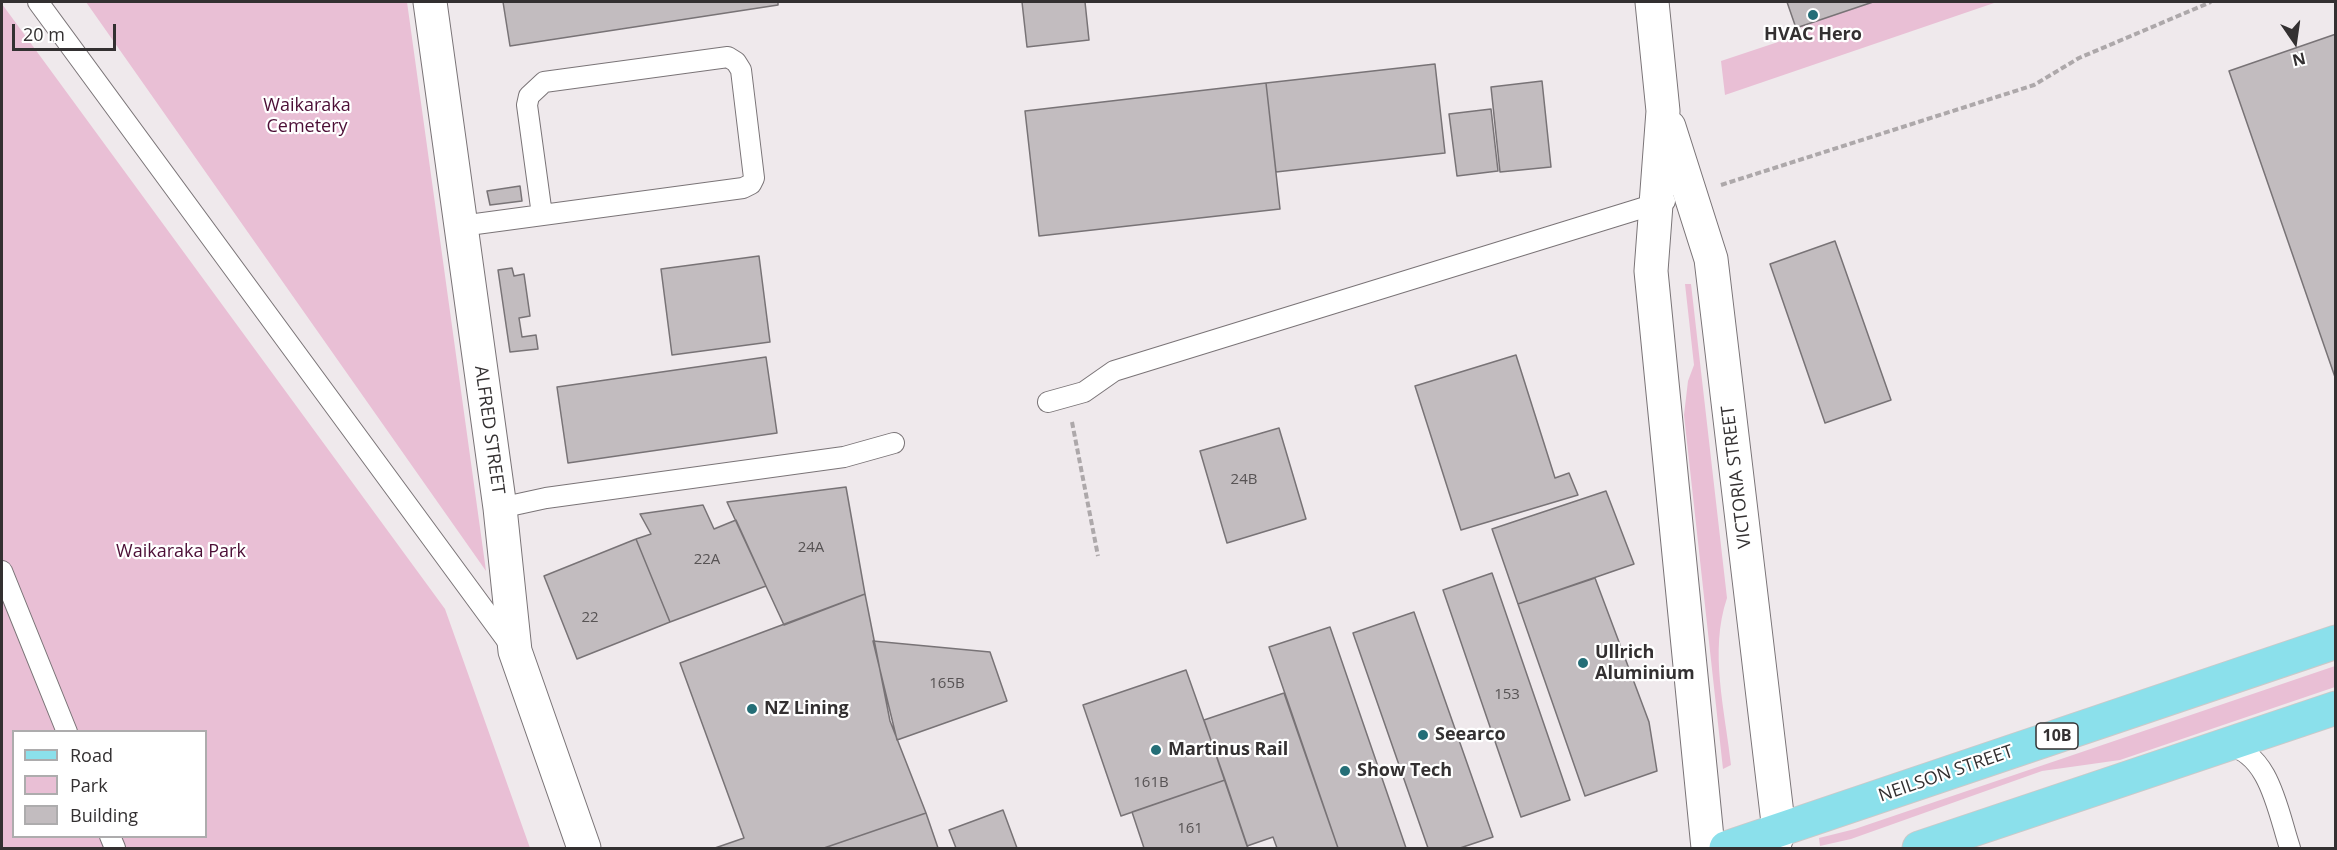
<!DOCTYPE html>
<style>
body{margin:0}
#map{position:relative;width:2337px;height:850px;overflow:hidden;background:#efe9ec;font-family:"Open Sans",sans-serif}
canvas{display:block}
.frame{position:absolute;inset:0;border:3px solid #333031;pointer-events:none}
.legend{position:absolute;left:12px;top:730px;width:195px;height:108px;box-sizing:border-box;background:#fff;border:2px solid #adacad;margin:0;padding:8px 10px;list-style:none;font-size:18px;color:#333031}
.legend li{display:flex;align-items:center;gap:12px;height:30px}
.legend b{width:30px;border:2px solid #adacad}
.north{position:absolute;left:2265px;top:12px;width:60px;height:60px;-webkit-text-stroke:4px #fff;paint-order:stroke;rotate:167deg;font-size:16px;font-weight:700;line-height:24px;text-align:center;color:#333031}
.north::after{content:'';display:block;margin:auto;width:21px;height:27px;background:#333031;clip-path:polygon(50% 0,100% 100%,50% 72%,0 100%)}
.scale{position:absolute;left:12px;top:24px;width:104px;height:27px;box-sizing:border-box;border:3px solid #333031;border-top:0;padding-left:8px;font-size:18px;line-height:21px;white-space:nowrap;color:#333031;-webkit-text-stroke:4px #fff;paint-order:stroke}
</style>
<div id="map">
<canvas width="2337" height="850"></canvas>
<div class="frame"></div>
<ul class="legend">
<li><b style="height:8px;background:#8be0eb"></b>Road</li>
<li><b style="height:16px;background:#e9bfd5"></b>Park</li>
<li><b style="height:16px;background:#c2bcbf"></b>Building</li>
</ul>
<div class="north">N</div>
<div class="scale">20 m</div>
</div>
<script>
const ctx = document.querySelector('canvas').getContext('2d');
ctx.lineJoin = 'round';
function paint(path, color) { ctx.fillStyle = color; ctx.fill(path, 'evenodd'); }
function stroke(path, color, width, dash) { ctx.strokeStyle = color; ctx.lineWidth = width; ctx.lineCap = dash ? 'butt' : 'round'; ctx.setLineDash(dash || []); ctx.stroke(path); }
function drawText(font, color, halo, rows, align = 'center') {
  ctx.font = font + ' "Open Sans",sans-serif'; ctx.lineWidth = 4.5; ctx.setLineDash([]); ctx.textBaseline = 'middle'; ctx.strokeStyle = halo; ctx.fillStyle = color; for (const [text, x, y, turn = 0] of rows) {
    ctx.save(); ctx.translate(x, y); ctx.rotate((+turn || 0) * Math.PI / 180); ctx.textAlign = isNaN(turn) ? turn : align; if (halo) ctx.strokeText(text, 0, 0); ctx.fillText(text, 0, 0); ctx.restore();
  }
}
paint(new Path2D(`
 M 86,2 L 407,2 L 486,571 Z
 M 1858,2 L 1997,2 L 1725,95 L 1721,61 L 1802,34 L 1801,21 Z
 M 2,4 L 445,609 L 530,848 L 2,848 ZM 14,732 L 206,732 L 206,836 L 14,836 Z
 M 1685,284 L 1691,284 L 1727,598 C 1709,651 1725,710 1731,765 L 1723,769 L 1684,415 L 1688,381 L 1694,365 Z
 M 2335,666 L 2335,687 L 2120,760 L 2042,771 L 1851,839 L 1820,846 L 1819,838 L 1855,829 Z`), '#e9bfd5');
const building = new Path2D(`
 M 503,2 L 778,2 L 778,5 L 510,46 Z
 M 1022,2 L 1085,2 L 1089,40 L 1027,47 Z
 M 1787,2 L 1873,2 L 1796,28 Z
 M 2336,34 L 2336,380 L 2229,71 Z
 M 1435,64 L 1445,153 L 1276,172 L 1266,83 Z
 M 1542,81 L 1551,167 L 1500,172 L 1491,87 Z
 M 1266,83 L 1280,209 L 1039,236 L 1025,111 Z
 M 1491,109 L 1498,171 L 1457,176 L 1449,114 Z
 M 520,186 L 522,201 L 490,205 L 487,191 Z
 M 1835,241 L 1891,400 L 1825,423 L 1770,264 Z
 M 759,256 L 770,342 L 672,355 L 661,269 Z
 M 512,268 L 514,276 L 524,274 L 530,316 L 519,318 L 522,337 L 536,335 L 538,349 L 510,352 L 498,270 Z
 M 1516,355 L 1555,478 L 1569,473 L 1578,495 L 1461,530 L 1415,386 Z
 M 766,357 L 777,433 L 568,463 L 557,387 Z
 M 1279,428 L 1306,519 L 1227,543 L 1200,451 Z
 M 846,487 L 865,594 L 784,625 L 727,502 Z
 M 1606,491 L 1634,564 L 1518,604 L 1492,529 Z
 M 703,505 L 714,529 L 736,520 L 766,586 L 670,622 L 636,539 L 651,534 L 640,514 Z
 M 636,539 L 670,622 L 577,659 L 544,576 Z
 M 1492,573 L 1570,800 L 1521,817 L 1443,590 Z
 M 1595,578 L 1649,722 L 1657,771 L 1585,796 L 1518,604 Z
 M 865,594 L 890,721 L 926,813 L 824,848 L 715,848 L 744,838 L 680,663 Z
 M 1414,612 L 1493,837 L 1460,848 L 1428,848 L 1353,633 Z
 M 1330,627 L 1406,848 L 1338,848 L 1269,647 Z
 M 873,641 L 990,652 L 1007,701 L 897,740 Z
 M 1186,670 L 1225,780 L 1121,816 L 1083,705 Z
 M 1284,693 L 1338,848 L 1277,848 L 1273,837 L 1247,846 L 1204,720 Z
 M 1225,780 L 1248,848 L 1144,848 L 1132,812 Z
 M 1003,810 L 1017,848 L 956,848 L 949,830 Z
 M 926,813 L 938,848 L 824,848 Z`);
paint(building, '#c2bcbf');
stroke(building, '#787376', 1.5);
const lane = new Path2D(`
 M 38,2 L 511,646
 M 461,226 L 743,188 L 751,184 L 754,178 L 741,70 L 736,62 L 728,57 L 544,82 L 529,96 L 527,105 L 542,215
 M 1048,402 L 1084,392 L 1114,371 L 1665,201
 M 500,508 L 546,498 L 844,457 L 894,443
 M 2,571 L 67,732
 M 2226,745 C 2270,752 2278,813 2290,848
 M 110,836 L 115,848`);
const street = new Path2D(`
 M 430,2 L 500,508 L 515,651 L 584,848
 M 1652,2 L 1663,111 L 1651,271 L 1708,848
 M 1669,127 L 1711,259 L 1779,831 L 1773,848`);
const primary = new Path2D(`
 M 1726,848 L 2336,642
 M 1919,848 L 2336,708`);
stroke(lane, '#7a7477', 22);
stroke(street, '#7a7477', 35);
stroke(primary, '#cac9c9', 35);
stroke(new Path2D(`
 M 1721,185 L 2034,85 L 2079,58 L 2211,2
 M 1072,422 L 1098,556`), '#ada8aa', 4, [6, 3]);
stroke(lane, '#fff', 20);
stroke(street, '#fff', 33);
stroke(primary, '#8be0eb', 33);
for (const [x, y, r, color] of [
 [1813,15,6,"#246e77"],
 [1583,663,6,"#246e77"],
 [752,709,6,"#246e77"],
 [1423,735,6,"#246e77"],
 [1156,750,6,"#246e77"],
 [1345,771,6,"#246e77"]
]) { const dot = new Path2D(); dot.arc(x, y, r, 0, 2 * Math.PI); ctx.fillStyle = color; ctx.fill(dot); stroke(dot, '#fff', 2); }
drawText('15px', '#575354', null, [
 ["24B",1244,480],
 ["24A",811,548],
 ["22A",707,560],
 ["22",590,618],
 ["165B",947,684],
 ["153",1507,695],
 ["161B",1151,783],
 ["161",1190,829]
]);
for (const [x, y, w] of [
 [2057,736,42]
]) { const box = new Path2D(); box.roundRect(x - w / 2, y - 13, w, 26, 4.5); ctx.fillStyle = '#fff'; ctx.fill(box); stroke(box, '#333031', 1.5); }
drawText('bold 16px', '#333031', null, [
 ["10B",2057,736]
]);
drawText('bold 18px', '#333031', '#fff', [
 ["HVAC Hero",1813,35,"center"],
 ["Ullrich",1595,653],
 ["Aluminium",1595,674],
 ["NZ Lining",764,709],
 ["Seearco",1435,735],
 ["Martinus Rail",1168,750],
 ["Show Tech",1357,771]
], 'left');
drawText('18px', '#4c0f36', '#fff', [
 ["Waikaraka",307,106],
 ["Cemetery",307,127],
 ["Waikaraka Park",181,552]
]);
drawText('18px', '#333031', '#fff', [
 ["ALFRED STREET",489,430,82],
 ["VICTORIA STREET",1737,477,-97],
 ["NEILSON STREET",1946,774,-19]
]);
</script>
